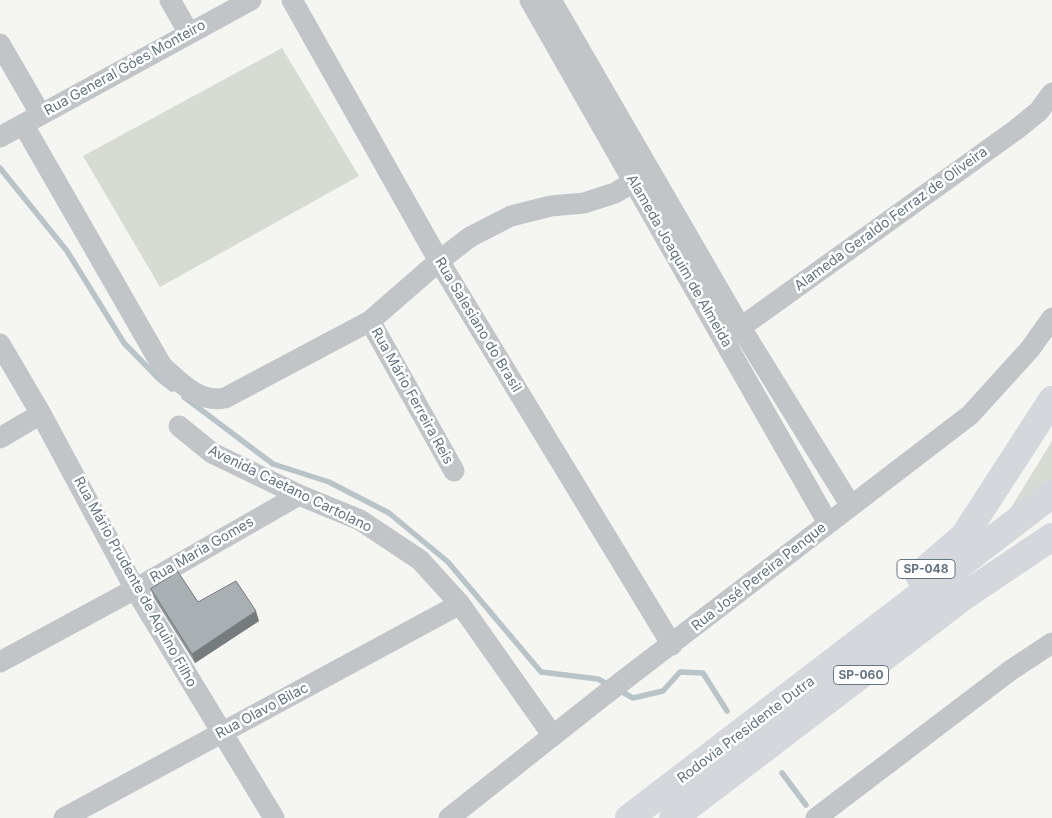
<!DOCTYPE html>
<meta charset="utf-8">
<style>
body{margin:0}
canvas{display:block;background:#f5f5f2}
</style>
<canvas width="1052" height="818"></canvas>
<script>
const ctx = document.querySelector('canvas').getContext('2d');
ctx.lineJoin = 'round';
function paint(path, color) { ctx.fillStyle = color; ctx.fill(path, 'evenodd'); }
function stroke(path, color, width, dash) { ctx.strokeStyle = color; ctx.lineWidth = width; ctx.lineCap = dash ? 'butt' : 'round'; ctx.setLineDash(dash || []); ctx.stroke(path); }
function drawText(font, color, halo, rows, align = 'center') {
  ctx.font = font + ' Inter,sans-serif'; ctx.lineWidth = 5; ctx.setLineDash([]); ctx.textBaseline = 'middle'; ctx.strokeStyle = halo; ctx.fillStyle = color; for (const [text, x, y, turn = 0] of rows) {
    ctx.save(); ctx.translate(x, y); ctx.rotate((+turn || 0) * Math.PI / 180); ctx.textAlign = isNaN(turn) ? turn : align; if (halo) ctx.strokeText(text, 0, 0); ctx.fillText(text, 0, 0); ctx.restore();
  }
}
paint(new Path2D(`
 M 282,48 L 359,176 L 160,287 L 83,156 Z
 M 1052,441 L 1052,480 L 1007,514 Z`), '#d6dcd3');
stroke(new Path2D(`
 M 0,168 L 67,251 L 124,343 L 159,379 L 172,389
 M 184,397 L 273,464 L 329,482 L 389,513 L 448,562 L 541,672 L 598,679 L 609,685
 M 619,690 L 633,698 L 663,691 L 680,672 L 703,673 L 727,711
 M 782,773 L 806,805`), '#b8c4c8', 5.5);
stroke(new Path2D(`
 M 170,0 L 189,33
 M 292,0 L 439,261 L 672,645
 M 530,0 L 828,523
 M 551,0 L 741,328 L 851,506
 M 0,44 L 41,115
 M 23,124 L 162,366 C 180,382 198,403 225,398 L 370,321 L 439,261 L 470,237 L 511,216 L 551,206 L 584,203 L 615,193 L 633,182
 M 0,137 L 251,0
 M 370,321 L 454,471
 M 730,335 L 1017,129 L 1039,111 L 1052,93
 M 0,344 L 41,414 L 135,589 L 274,818
 M 179,426 L 212,453 L 299,495 L 360,520 L 420,560 L 460,604 L 553,736
 M 0,438 L 41,414
 M 0,662 L 135,589 L 299,495
 M 64,818 L 460,604
 M 449,818 L 603,696 L 970,415 L 1030,349 L 1052,318
 M 816,818 L 1011,670 L 1052,643`), '#c1c5c8', 21);
stroke(new Path2D(`
 M 919,575 L 964,536 L 1052,400
 M 629,818 L 1052,494
 M 673,818 L 964,596 L 1052,537`), '#d4d8dc', 28);
paint(new Path2D(`
 M 151,589 L 198,602 L 259,621 L 195,663 L 154,598 Z`), '#90979b');
paint(new Path2D(`
 M 256,611 L 259,621 L 195,663 L 192,654 Z`), '#767b7e');
const building = new Path2D(`
 M 178,572 L 198,602 L 236,581 L 256,611 L 192,654 L 151,589 Z`);
paint(building, '#a8b0b4');
stroke(building, '#767b7e', 1);
for (const [x, y, w] of [
 [926,569,58],
 [861,675,55]
]) { const box = new Path2D(); box.roundRect(x - w / 2, y - 9.5, w, 19, 4); ctx.fillStyle = '#fff'; ctx.fill(box); stroke(box, '#657582', 1); }
drawText('bold 12px', '#657582', null, [
 ["SP-048",926,569],
 ["SP-060",861,675]
]);
drawText('14px', '#657582', '#fff', [
 ["Rua General Góes Monteiro",125,68,-29],
 ["Alameda Geraldo Ferraz de Oliveira",891,219,-36],
 ["Alameda Joaquim de Almeida",679,261,60],
 ["Rua Salesiano do Brasil",478,325,59],
 ["Rua Mário Ferreira Reis",412,396,61],
 ["Avenida Caetano Cartolano",290,489,26],
 ["Rua Maria Gomes",202,550,-30],
 ["Rua José Pereira Penque",759,577,-38],
 ["Rua Mário Prudente de Aquino Filho",135,582,61],
 ["Rua Olavo Bilac",262,711,-28],
 ["Rodovia Presidente Dutra",746,730,-37]
]);
</script>
